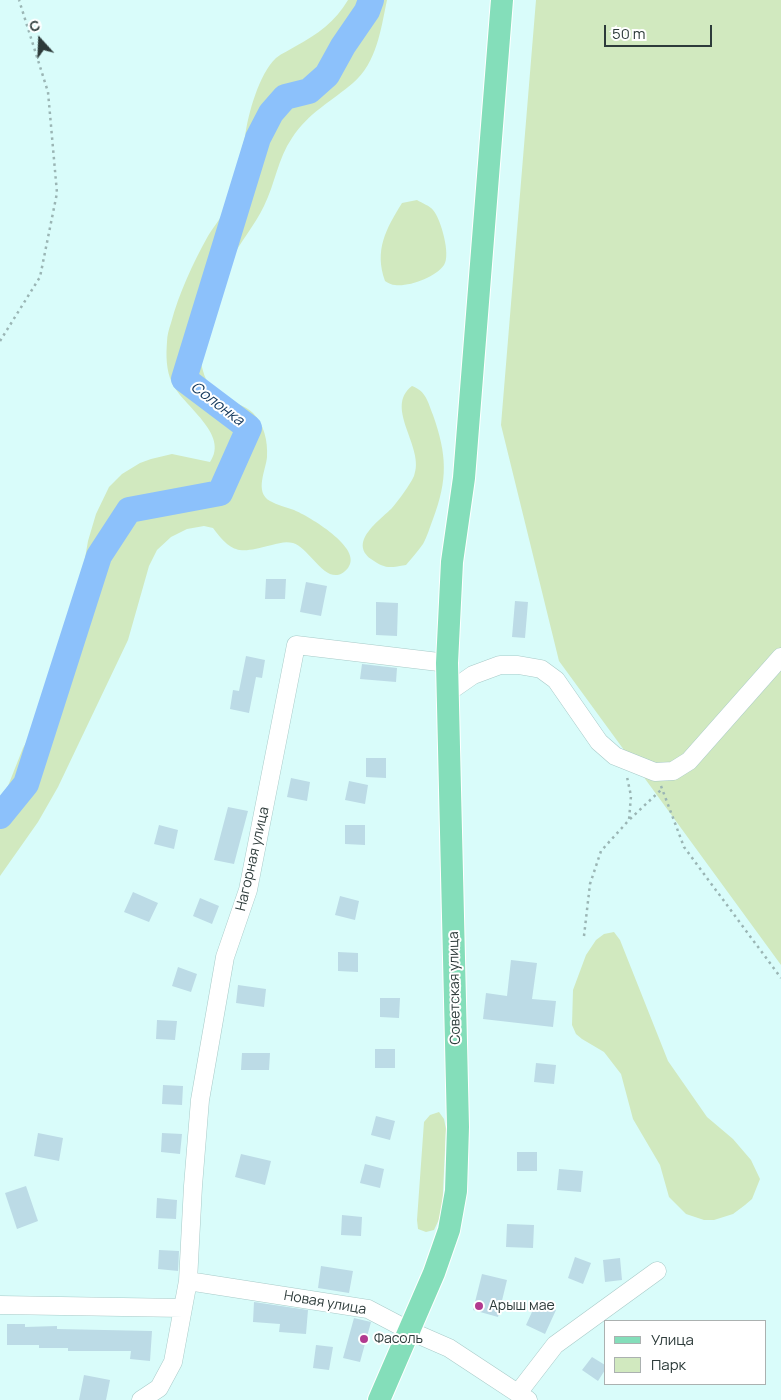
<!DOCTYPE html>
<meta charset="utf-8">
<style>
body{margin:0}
#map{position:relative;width:781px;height:1400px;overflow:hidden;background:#d9fcfa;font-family:Manrope,sans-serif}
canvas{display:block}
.legend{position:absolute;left:604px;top:1320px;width:162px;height:65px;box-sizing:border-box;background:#fff;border:1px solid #abb1b0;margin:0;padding:6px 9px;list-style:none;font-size:15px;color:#2d3b3a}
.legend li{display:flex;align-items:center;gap:10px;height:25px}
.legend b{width:25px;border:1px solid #abb1b0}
.north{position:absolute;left:15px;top:15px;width:50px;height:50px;-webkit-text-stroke:4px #fff;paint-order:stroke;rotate:340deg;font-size:14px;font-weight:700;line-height:20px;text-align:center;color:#2d3b3a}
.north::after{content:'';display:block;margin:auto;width:18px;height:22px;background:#2d3b3a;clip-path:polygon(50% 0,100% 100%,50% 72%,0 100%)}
.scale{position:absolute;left:604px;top:25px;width:108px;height:22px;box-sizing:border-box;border:2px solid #2d3b3a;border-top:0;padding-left:6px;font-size:15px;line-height:18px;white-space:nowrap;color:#2d3b3a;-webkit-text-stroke:4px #fff;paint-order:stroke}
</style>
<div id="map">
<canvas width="781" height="1400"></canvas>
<ul class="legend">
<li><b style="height:6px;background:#84deba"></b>Улица</li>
<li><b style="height:14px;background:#d1e9bf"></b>Парк</li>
</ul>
<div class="north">С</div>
<div class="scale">50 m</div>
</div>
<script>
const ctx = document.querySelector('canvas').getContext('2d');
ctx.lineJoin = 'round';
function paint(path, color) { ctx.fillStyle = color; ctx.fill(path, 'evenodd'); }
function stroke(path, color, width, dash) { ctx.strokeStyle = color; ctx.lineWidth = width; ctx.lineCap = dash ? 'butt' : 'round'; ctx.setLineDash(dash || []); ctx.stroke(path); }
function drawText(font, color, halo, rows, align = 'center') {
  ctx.font = font + ' Manrope,sans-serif'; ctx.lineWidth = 4; ctx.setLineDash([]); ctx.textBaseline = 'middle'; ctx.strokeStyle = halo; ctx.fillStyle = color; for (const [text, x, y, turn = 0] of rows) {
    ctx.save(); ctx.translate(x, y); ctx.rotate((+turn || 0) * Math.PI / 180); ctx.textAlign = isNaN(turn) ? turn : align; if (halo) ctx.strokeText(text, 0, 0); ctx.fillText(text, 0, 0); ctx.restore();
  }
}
paint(new Path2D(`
 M 348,0 L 387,0 C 381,28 377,63 353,83 C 332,101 308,113 292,138 C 278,158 275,184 264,206 C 255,225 240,242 230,262 C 226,270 223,281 219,290 C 211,310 197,334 200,356 C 205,389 212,388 238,404 C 243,406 249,409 253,413 C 264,424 268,441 267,457 C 266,470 254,492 270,501 C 277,505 286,507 294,510 C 308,516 364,548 348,568 C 328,592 311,548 293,543 C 286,541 279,543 272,545 C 240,553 233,555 213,528 L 204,526 L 187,529 L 171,537 L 157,550 L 149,566 L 128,640 L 58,787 L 38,822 L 0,876 L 0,797 L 8,786 L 23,748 L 44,712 L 57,680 L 81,581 L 88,541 L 96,514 L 109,487 L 122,474 L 140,463 L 151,459 L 172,454 L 210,462 C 230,434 183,406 172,383 C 166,370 166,355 167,342 C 167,335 169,329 171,323 C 179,293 193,263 208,236 C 213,227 221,219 224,210 C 234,187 238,161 245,137 C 248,114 259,74 276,58 C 282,53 290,50 296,46 C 318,34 335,22 348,0 Z
 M 536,0 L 781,0 L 781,965 L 559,661 L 501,425 Z
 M 417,200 C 422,203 430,206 433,210 C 441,219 451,255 444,265 C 436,277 409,287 395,285 C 392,285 388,283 385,281 C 374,250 386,229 402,203 Z
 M 412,386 C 426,391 428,402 433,415 C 447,455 448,479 433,519 C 430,527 427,537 423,544 C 418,551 412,558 406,565 C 389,568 385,569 371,559 C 348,542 380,520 392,508 C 398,501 410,485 414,476 C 426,448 383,408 412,386 Z
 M 614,932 L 620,940 L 668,1061 L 707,1117 L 733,1139 L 751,1160 L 760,1179 L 752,1199 L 745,1205 L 733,1214 L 714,1220 L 704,1220 L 686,1214 L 669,1197 L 660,1165 L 633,1119 L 621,1074 L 604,1052 L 582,1039 L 576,1034 L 572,1025 L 573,990 L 586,955 L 596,940 L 604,934 Z
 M 439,1112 L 444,1119 L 446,1129 L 442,1213 L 434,1230 L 426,1232 L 418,1229 L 417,1220 L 424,1122 L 430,1115 Z`), '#d1e9bf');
stroke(new Path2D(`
 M 0,816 L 26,784 L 99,556 L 129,510 L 220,493 L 249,428 L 184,379 L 258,138 L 271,113 L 285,97 L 309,91 L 327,75 L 343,46 L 367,11 L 371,0`), '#8cc1fb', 26);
paint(new Path2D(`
 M 266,579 L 286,579 L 285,599 L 265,599 Z
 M 306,582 L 327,586 L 321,616 L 300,612 Z
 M 515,601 L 528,602 L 525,638 L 512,637 Z
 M 376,602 L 398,603 L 397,636 L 376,635 Z
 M 246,656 L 265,660 L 262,678 L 256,677 L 249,713 L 230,709 L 233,690 L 239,691 Z
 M 362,664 L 397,668 L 396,682 L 360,679 Z
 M 366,758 L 386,758 L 386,778 L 366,777 Z
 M 291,778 L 310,782 L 307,801 L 287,797 Z
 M 349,781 L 368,785 L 365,804 L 345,800 Z
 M 228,807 L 248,811 L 234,864 L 214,860 Z
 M 159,825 L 178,830 L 174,849 L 154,844 Z
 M 345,825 L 365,825 L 365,845 L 345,844 Z
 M 133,892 L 158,903 L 149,922 L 124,912 Z
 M 340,896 L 359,901 L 355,920 L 335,915 Z
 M 200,898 L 219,906 L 212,924 L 193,916 Z
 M 338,952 L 358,953 L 358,972 L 338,971 Z
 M 511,960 L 537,963 L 532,999 L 556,1001 L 553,1027 L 483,1019 L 486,993 L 507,996 Z
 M 178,967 L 197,974 L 191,992 L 172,986 Z
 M 238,985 L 266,989 L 264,1007 L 236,1003 Z
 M 380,998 L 400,998 L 399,1018 L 380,1017 Z
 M 157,1020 L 177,1021 L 175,1040 L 156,1039 Z
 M 375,1049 L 395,1049 L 395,1068 L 375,1068 Z
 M 242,1053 L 270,1053 L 269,1070 L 241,1070 Z
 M 536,1063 L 556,1065 L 554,1084 L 534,1082 Z
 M 163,1085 L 183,1086 L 182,1105 L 162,1104 Z
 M 376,1116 L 395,1121 L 390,1140 L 371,1135 Z
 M 38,1133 L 63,1138 L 59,1161 L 34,1156 Z
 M 162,1133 L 182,1134 L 180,1154 L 161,1152 Z
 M 517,1152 L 537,1152 L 537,1171 L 517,1171 Z
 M 241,1154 L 271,1161 L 265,1185 L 235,1177 Z
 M 365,1164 L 384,1169 L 380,1188 L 360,1183 Z
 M 559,1169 L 583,1171 L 581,1192 L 557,1190 Z
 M 26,1186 L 38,1221 L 17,1229 L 5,1193 Z
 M 157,1198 L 177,1200 L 176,1219 L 156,1218 Z
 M 342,1215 L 362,1217 L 361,1236 L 341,1235 Z
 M 507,1224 L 534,1225 L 533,1248 L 506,1247 Z
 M 159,1250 L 179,1251 L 178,1271 L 158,1269 Z
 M 575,1257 L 591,1263 L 583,1284 L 568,1278 Z
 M 620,1258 L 622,1280 L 605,1282 L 603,1260 Z
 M 321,1266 L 353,1271 L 349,1293 L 318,1288 Z
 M 482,1274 L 507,1280 L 498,1317 L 473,1310 Z
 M 537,1301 L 556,1310 L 545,1334 L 526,1325 Z
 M 254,1302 L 308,1310 L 306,1334 L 279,1332 L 280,1324 L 253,1322 Z
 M 354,1318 L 371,1322 L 360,1362 L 343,1358 Z
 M 7,1324 L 25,1324 L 25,1327 L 57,1326 L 57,1329 L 152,1331 L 150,1361 L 130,1359 L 131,1351 L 68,1351 L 68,1348 L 39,1348 L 39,1345 L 7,1345 Z
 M 316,1345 L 333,1347 L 329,1370 L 313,1368 Z
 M 592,1357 L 605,1365 L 605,1370 L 598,1381 L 582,1370 Z
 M 84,1375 L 110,1380 L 106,1400 L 79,1400 Z`), '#bcdbe6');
const minor = new Path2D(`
 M 447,693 L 473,675 L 500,665 L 518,665 L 541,669 L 556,680 L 599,742 L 615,756 L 655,772 L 673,771 L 689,761 L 781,657
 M 188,1281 L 368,1309 L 410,1331 L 449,1348 L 528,1400
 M 0,1305 L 183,1308
 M 518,1393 L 555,1345 L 657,1271
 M 141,1400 L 159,1388 L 173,1362 L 188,1281 L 193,1186 L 200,1100 L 225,957 L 248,890 L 296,645 L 447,663`);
const major = new Path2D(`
 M 379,1400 L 434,1273 L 449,1230 L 456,1191 L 458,1127 L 447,663 L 452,562 L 464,478 L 502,0`);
stroke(minor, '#a8cac8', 19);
stroke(major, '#fff', 24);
stroke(new Path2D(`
 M 0,341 L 40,277 L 57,193 L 48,92 L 19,0
 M 661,786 L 684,847 L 781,978
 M 630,819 L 662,789
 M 584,936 L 590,884 L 601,851 L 629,820 L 631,796 L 627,777`), '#9ab5b4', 2.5, [2.5, 4]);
stroke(minor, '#fff', 18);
stroke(major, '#84deba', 22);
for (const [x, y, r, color] of [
 [479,1306,5,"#b23a8f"],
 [364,1339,5,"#b23a8f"]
]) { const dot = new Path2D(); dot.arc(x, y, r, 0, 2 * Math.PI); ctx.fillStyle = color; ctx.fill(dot); stroke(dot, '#fff', 2); }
drawText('14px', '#2d3b3a', '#fff', [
 ["Нагорная улица",253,859,-77],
 ["Советская улица",455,988,-91],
 ["Новая улица",325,1303,10]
]);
drawText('14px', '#2d3b3a', '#fff', [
 ["Арыш мае",489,1306],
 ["Фасоль",374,1339]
], 'left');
drawText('italic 15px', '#10355a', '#fff', [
 ["Солонка",217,404,37]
]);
</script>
